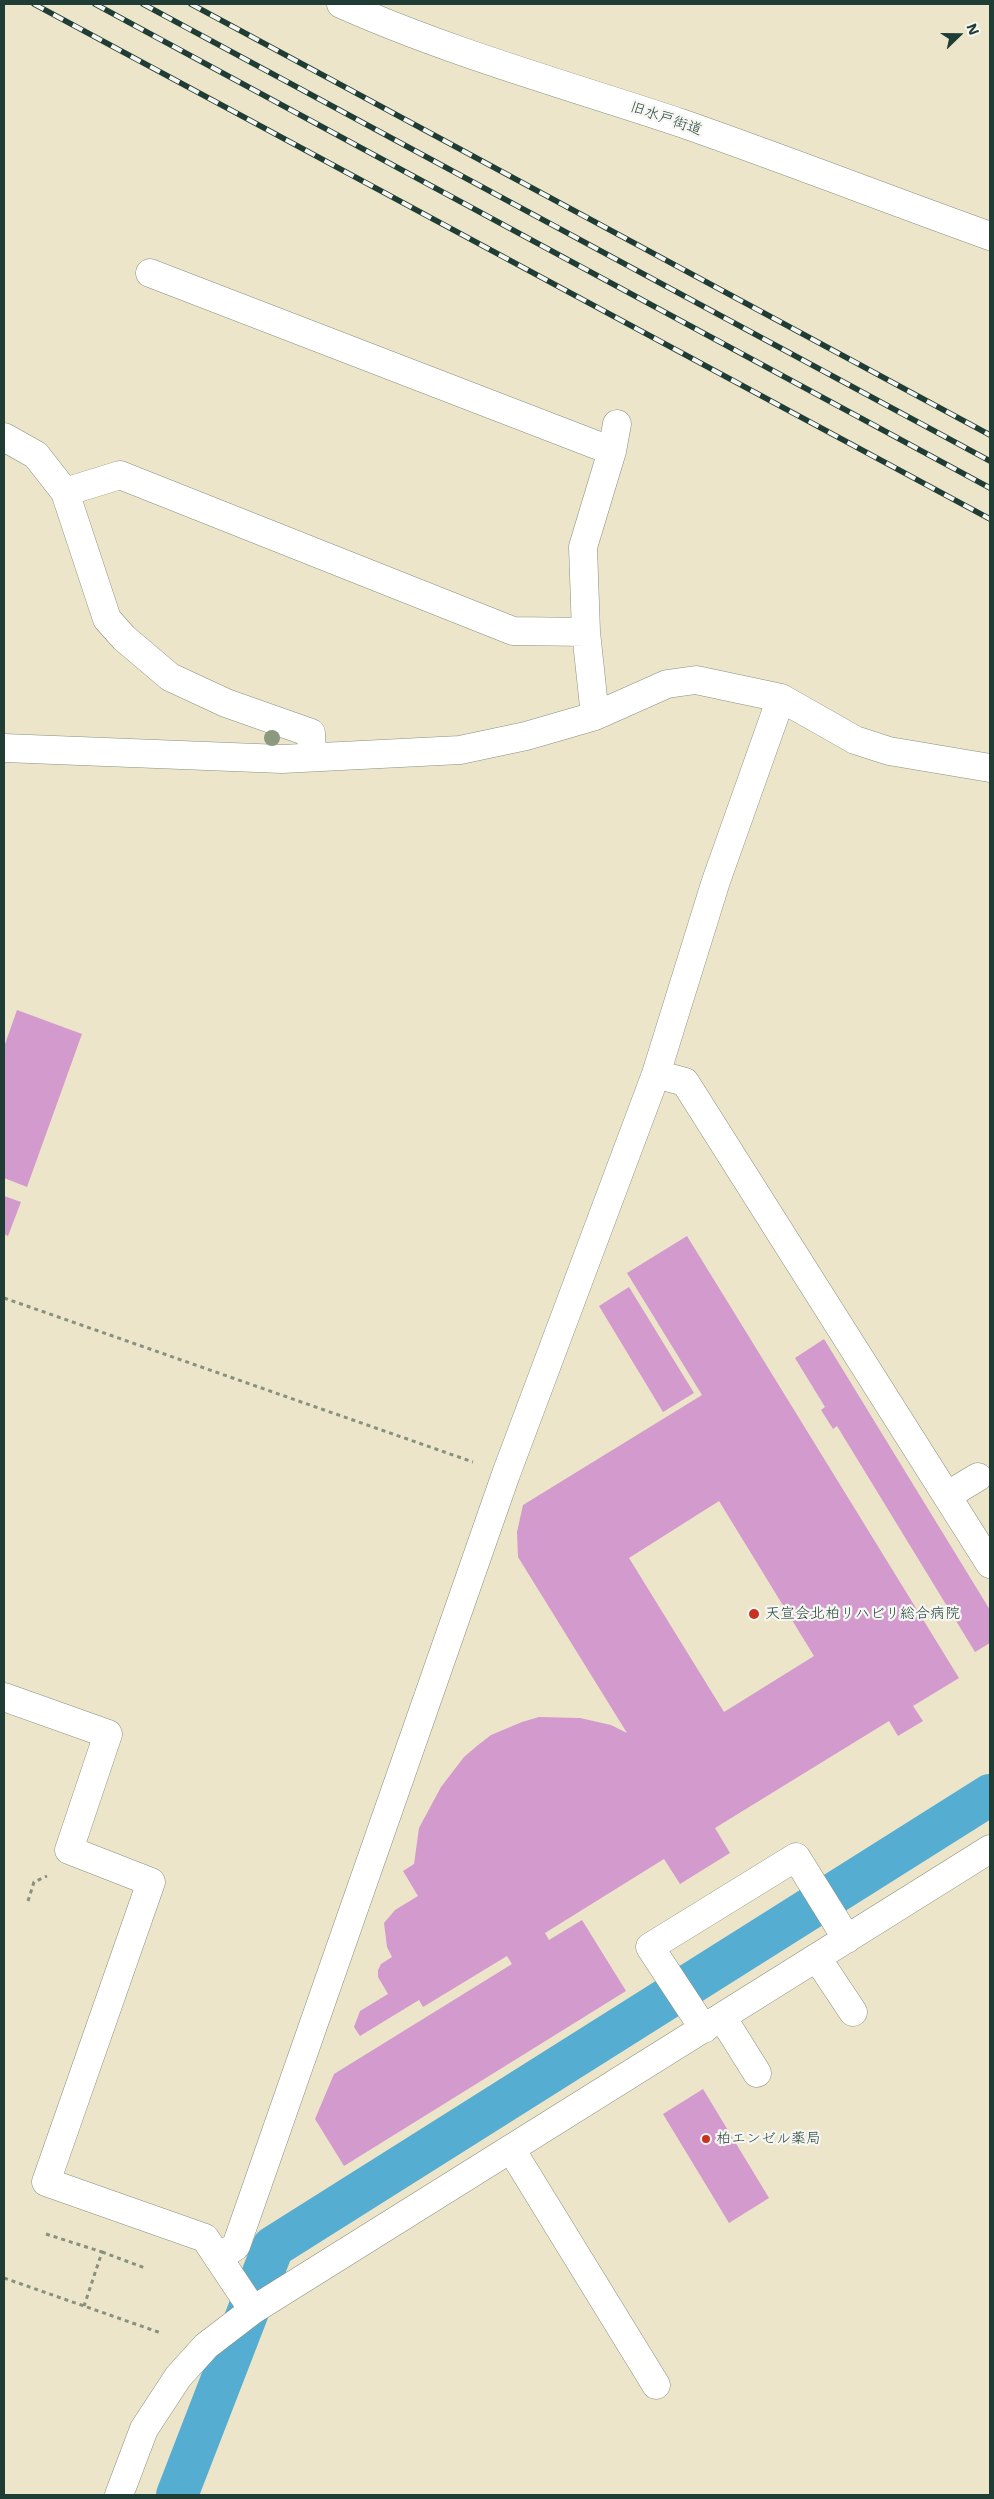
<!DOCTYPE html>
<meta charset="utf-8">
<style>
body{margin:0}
#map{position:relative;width:994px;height:2499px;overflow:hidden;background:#ece5c9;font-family:"Shantell Sans",sans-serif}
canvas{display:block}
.frame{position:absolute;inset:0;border:5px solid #1f3d34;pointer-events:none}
.north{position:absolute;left:934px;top:10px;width:50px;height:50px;-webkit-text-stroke:4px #f6f6f2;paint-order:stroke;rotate:68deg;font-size:14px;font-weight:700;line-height:20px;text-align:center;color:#1f3d34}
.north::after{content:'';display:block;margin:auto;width:18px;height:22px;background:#1f3d34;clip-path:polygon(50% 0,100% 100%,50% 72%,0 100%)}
</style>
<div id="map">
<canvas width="994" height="2499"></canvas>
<div class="frame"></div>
<div class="north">N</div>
</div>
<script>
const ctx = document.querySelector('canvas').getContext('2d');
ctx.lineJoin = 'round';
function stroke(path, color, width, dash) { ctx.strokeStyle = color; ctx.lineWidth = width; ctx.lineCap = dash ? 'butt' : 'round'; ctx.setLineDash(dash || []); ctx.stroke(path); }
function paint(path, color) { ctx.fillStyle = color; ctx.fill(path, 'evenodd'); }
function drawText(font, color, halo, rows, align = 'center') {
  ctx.font = font + ' "Shantell Sans","Klee One",sans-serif'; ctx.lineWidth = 4.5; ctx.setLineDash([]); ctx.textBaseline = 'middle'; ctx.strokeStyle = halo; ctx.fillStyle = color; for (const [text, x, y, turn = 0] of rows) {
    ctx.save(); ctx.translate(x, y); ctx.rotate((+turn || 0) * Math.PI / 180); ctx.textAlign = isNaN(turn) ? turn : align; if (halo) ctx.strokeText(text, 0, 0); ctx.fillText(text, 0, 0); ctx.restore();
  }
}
stroke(new Path2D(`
 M 177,2495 L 273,2247 L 990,1795`), '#56add2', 42);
paint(new Path2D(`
 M 17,1010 L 82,1034 L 27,1187 L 4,1178 L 4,1047 Z
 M 4,1196 L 21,1202 L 8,1236 L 4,1234 Z
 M 687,1236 L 959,1678 L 913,1706 L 923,1721 L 898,1736 L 889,1721 L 715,1828 L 730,1853 L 680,1884 L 664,1859 L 545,1933 L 549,1940 L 582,1920 L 626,1991 L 344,2166 L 315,2119 L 334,2074 L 512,1964 L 507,1956 L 423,2007 L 419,2000 L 360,2036 L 354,2027 L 360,2011 L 388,1994 L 378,1977 L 378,1970 L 381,1964 L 392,1957 L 387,1947 L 384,1923 L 395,1910 L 418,1896 L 403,1871 L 414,1864 L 419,1828 L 441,1787 L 464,1757 L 478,1745 L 491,1735 L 522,1722 L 539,1717 L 580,1718 L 611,1725 L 627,1733 L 518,1557 L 517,1532 L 523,1505 L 702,1395 L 627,1273 ZM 719,1501 L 814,1656 L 724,1712 L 629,1558 Z
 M 629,1287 L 694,1393 L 663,1412 L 599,1306 Z
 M 824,1339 L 990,1610 L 990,1643 L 975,1652 L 837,1426 L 833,1429 L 821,1410 L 825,1407 L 795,1358 Z
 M 703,2089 L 769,2198 L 729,2223 L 663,2114 Z`), '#d39ace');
const minor = new Path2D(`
 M 341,4 C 451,53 567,85 681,123 C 784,159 887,199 990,236
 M 150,273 L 612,451
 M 4,437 L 36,455 L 65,492 L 120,475 L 513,631 L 586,632
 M 65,492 L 107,619 L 124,638 L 170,677 L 226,703 L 311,733 L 312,757
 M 595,716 L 586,632 L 583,547 L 612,451 L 617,424
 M 4,748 L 282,759 L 460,750 L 526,736 L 595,716 L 667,684 L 696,680 L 781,698 L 855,740 L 889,751 L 990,768
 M 656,1074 L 685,1082 L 990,1564
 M 948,1495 L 978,1477
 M 4,1697 L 108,1734 L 69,1850 L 151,1882 L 46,2182 L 205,2238 L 253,2310
 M 817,1958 L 853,2012
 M 722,2017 L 757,2073
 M 704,2029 L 650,1947 L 796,1857 L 847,1939
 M 511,2149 L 656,2385
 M 218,2258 L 236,2246 L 506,1474 L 656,1074 L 716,881 L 781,698
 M 119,2495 L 144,2429 L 178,2377 L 206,2346 L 253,2310 L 990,1849`);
stroke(minor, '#86917e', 29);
stroke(new Path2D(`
 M 4,1298 L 473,1462
 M 28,1901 L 34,1882 L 47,1876
 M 46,2234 L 102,2252 L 84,2306
 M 102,2252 L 145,2268
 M 4,2278 L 161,2333`), '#86917e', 3, [4, 4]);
stroke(minor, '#fff', 28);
const rail = new Path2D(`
 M 34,4 L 990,519
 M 95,4 L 990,488
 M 143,4 L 990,461
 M 191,4 L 990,435`);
stroke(rail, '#1f3d34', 5.5);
stroke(rail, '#f6f6f2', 4, [11]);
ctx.fillStyle = '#8a997f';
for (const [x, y] of [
 [272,738]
]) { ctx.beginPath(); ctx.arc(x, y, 8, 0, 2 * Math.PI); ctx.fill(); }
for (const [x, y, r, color] of [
 [754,1614,6,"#c8321e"],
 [706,2139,5,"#c8321e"]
]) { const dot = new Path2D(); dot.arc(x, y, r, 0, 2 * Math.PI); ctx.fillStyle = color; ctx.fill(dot); stroke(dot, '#f6f6f2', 2); }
drawText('15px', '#1f3d34', '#f6f6f2', [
 ["旧水戸街道",666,119,19]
]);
drawText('15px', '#1f3d34', '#f6f6f2', [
 ["天宣会北柏リハビリ総合病院",765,1614],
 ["柏エンゼル薬局",716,2139]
], 'left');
</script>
